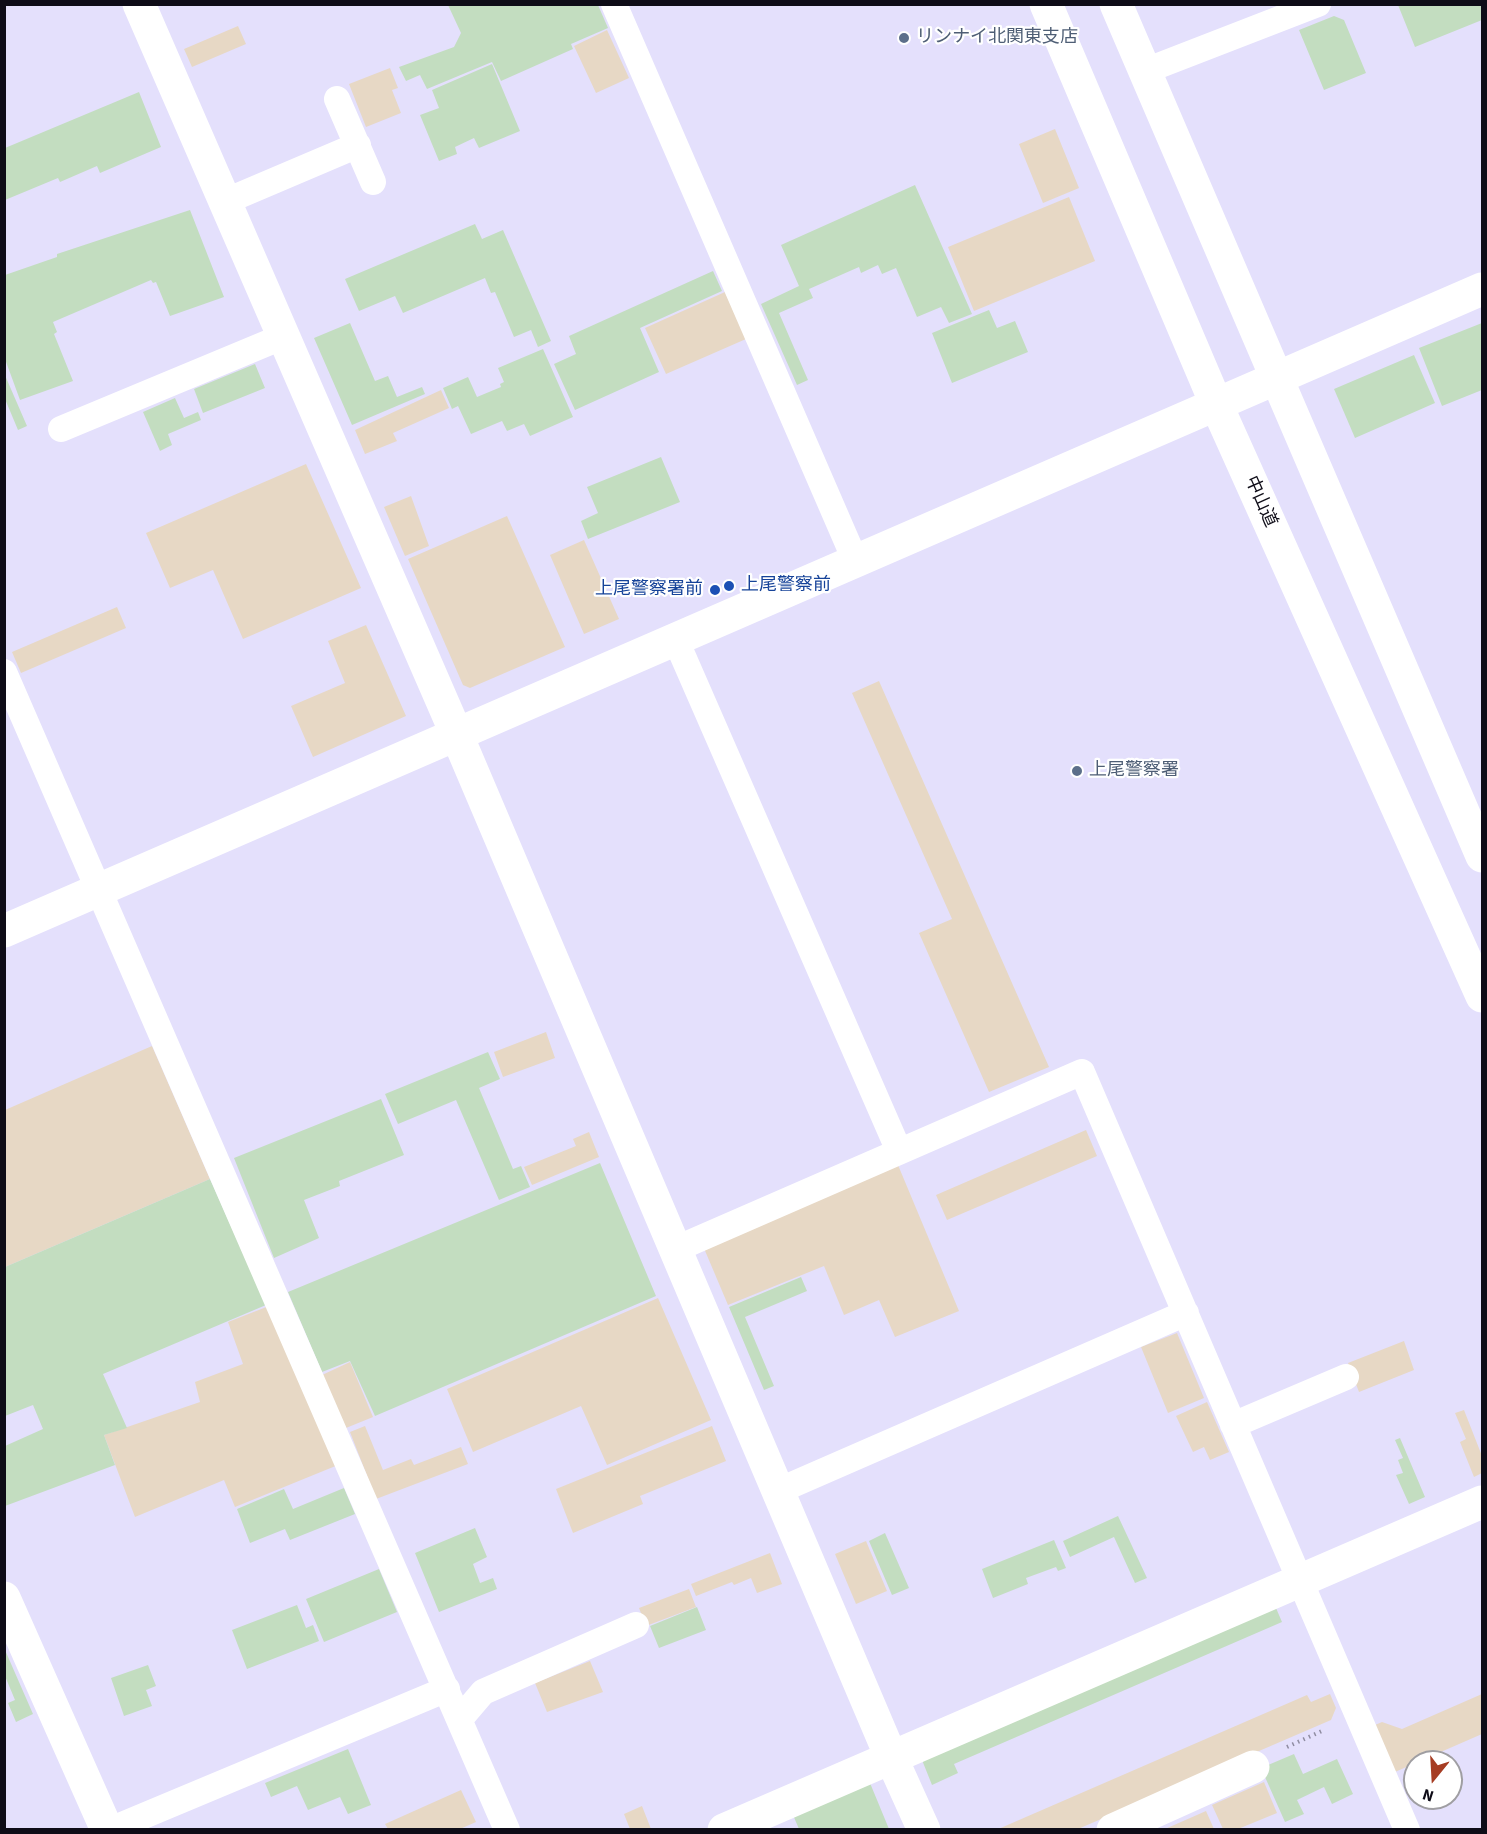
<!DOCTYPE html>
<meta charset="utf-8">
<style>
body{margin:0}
#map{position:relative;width:1487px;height:1834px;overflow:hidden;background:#e4e0fc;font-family:"Source Sans 3",sans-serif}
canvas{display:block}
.frame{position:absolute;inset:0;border:6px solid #0e0c17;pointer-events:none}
.north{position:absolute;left:1403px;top:1750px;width:60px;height:60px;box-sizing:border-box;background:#fff;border:2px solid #9f9ea2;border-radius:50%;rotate:198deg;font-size:16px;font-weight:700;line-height:24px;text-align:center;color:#0e0c17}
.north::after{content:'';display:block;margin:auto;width:21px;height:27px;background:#a63d23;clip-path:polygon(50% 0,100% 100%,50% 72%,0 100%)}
</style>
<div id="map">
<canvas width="1487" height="1834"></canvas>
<div class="frame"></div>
<div class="north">N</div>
</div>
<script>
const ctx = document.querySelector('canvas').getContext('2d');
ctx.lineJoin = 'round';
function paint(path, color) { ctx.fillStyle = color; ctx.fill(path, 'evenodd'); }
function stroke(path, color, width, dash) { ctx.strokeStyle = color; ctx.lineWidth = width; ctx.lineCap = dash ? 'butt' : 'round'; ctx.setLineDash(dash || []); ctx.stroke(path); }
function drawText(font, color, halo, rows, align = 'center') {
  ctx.font = font + ' "Source Sans 3","Noto Sans JP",sans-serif'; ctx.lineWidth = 4.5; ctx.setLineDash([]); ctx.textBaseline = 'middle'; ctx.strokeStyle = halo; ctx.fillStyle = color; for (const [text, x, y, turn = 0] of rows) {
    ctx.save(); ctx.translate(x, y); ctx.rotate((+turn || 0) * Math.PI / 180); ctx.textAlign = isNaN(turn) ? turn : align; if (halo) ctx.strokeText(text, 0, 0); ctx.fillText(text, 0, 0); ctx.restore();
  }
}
paint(new Path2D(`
 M 238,26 L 246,44 L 192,67 L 184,49 Z
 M 607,30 L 629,78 L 596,93 L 574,46 Z
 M 390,68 L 398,88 L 392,90 L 401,113 L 366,127 L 349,84 Z
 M 1055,129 L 1079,188 L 1043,203 L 1019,144 Z
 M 1069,197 L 1095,261 L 974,311 L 948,247 Z
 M 725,292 L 746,339 L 666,374 L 645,328 Z
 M 441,390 L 449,408 L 393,433 L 397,441 L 365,454 L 355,430 Z
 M 306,464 L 361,588 L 243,639 L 213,570 L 170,588 L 146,533 Z
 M 411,496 L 429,546 L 405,556 L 384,507 Z
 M 507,516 L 565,647 L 470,688 L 463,685 L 408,559 Z
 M 584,540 L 619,619 L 584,634 L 550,555 Z
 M 117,607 L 126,628 L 21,673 L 12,652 Z
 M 366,625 L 406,716 L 313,757 L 291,706 L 345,683 L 328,641 Z
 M 879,681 L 1049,1067 L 989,1092 L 919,933 L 952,919 L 852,693 Z
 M 546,1032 L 555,1058 L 503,1077 L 494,1052 Z
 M 152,1046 L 210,1179 L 5,1267 L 5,1110 Z
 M 1086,1130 L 1097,1156 L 947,1220 L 936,1195 Z
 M 589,1132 L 599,1157 L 532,1185 L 524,1167 L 576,1146 L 573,1139 Z
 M 898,1165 L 959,1311 L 895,1337 L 879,1300 L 844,1315 L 824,1266 L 728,1305 L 703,1246 Z
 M 658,1298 L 711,1420 L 607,1465 L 581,1406 L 473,1452 L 447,1389 Z
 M 269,1306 L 338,1465 L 235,1507 L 224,1480 L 135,1517 L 104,1435 L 200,1402 L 195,1382 L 243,1364 L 228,1322 Z
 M 1177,1333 L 1204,1398 L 1168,1413 L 1141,1347 Z
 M 1404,1341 L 1414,1370 L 1359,1392 L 1348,1363 Z
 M 350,1362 L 373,1417 L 346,1428 L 322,1375 Z
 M 1207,1402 L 1229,1452 L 1210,1460 L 1204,1447 L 1193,1452 L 1176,1416 Z
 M 1464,1410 L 1482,1456 L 1482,1473 L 1474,1477 L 1460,1442 L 1466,1439 L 1455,1413 Z
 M 365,1426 L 383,1470 L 411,1459 L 414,1465 L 461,1447 L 468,1464 L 376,1499 L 350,1432 Z
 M 712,1426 L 726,1461 L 640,1496 L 643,1504 L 573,1533 L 556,1489 Z
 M 866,1541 L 887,1591 L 856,1604 L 835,1554 Z
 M 770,1553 L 782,1584 L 757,1593 L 751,1578 L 734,1585 L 732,1582 L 696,1596 L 691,1584 Z
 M 689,1589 L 696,1607 L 646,1626 L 639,1608 Z
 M 590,1661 L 603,1692 L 547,1712 L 535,1683 Z
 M 1330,1694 L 1336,1708 L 1331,1720 L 1078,1829 L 996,1830 L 1307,1695 L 1311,1702 Z
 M 1482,1694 L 1482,1734 L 1395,1772 L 1375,1725 L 1382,1722 L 1402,1729 Z
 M 1264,1782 L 1277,1813 L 1238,1829 L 1223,1829 L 1212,1805 Z
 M 461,1790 L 476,1822 L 460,1829 L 388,1829 L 385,1824 Z
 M 642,1806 L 651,1829 L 630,1829 L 624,1814 Z
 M 1206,1811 L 1214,1829 L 1165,1829 Z`), '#e7d8c5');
paint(new Path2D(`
 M 448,5 L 598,5 L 608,28 L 571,44 L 573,49 L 501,81 L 492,62 L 427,89 L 420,75 L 406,81 L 399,67 L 454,47 L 461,33 Z
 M 1398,5 L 1482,5 L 1482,20 L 1415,47 Z
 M 1334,16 L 1344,20 L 1366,73 L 1324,90 L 1299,30 Z
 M 492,64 L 520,131 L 479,148 L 474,138 L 455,147 L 457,154 L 439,161 L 420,115 L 439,108 L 432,90 Z
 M 139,92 L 161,147 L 100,173 L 97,166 L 60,182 L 58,178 L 5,200 L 5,148 Z
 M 915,185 L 972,314 L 949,323 L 941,307 L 917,317 L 896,268 L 882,274 L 878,265 L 861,273 L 859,267 L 809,289 L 813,298 L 779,313 L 808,380 L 797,385 L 761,304 L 799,286 L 781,245 Z
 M 190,210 L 224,297 L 170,316 L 156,282 L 153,283 L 151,280 L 53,322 L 57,332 L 54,334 L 73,381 L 20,400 L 5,359 L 5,275 L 57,257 L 57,254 Z
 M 475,224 L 482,239 L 503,230 L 551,341 L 538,347 L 531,330 L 514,337 L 495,292 L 491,293 L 485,278 L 403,313 L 395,296 L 359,311 L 345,279 Z
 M 713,271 L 722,291 L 640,328 L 659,372 L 575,410 L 554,364 L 576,354 L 569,336 Z
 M 989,310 L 997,328 L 1015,321 L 1028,352 L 952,383 L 932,333 Z
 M 350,323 L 375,381 L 388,376 L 397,397 L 422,387 L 425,394 L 352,425 L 314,338 Z
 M 1482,323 L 1482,390 L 1442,406 L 1419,348 Z
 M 543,349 L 573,417 L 530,436 L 524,424 L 507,431 L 502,421 L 471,434 L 458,406 L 452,409 L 443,388 L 468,377 L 477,397 L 501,387 L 500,384 L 504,382 L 498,368 Z
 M 1414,355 L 1435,403 L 1355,438 L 1334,389 Z
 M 255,364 L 265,388 L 203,413 L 194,389 Z
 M 4,373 L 27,426 L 18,430 L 5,399 Z
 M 175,398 L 184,418 L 198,412 L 201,420 L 168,434 L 172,445 L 160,451 L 143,412 Z
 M 661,457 L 680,502 L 588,539 L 581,521 L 598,513 L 587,487 Z
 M 488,1052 L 500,1079 L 479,1088 L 513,1169 L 521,1166 L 530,1187 L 499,1200 L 456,1100 L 398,1124 L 385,1094 Z
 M 381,1099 L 404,1155 L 339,1181 L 340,1186 L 304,1200 L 319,1238 L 274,1258 L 234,1158 Z
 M 600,1163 L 656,1296 L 375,1416 L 350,1361 L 322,1372 L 288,1292 Z
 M 210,1179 L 266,1305 L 103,1374 L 127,1428 L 104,1435 L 115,1465 L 5,1506 L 5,1446 L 43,1429 L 33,1405 L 5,1416 L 5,1267 Z
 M 801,1277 L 807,1291 L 745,1317 L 774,1386 L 764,1390 L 729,1307 Z
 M 1400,1438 L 1425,1497 L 1409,1504 L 1396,1475 L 1403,1473 L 1398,1460 L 1403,1458 L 1395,1440 Z
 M 344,1488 L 355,1514 L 290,1540 L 285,1529 L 250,1543 L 237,1509 L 284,1489 L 293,1509 Z
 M 1118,1516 L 1147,1578 L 1135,1583 L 1114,1537 L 1070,1557 L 1063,1541 Z
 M 475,1528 L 487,1557 L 473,1564 L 480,1583 L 493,1578 L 497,1589 L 439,1612 L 415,1553 Z
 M 885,1533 L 909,1588 L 892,1595 L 869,1541 Z
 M 1054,1540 L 1066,1568 L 1058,1571 L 1056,1567 L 1026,1578 L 1028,1584 L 993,1598 L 982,1569 Z
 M 379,1569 L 397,1612 L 324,1642 L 306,1599 Z
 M 297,1605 L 306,1628 L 313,1625 L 319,1641 L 247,1669 L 232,1630 Z
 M 697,1607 L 706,1630 L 659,1648 L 650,1626 Z
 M 1276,1608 L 1282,1622 L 954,1764 L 958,1773 L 932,1785 L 922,1760 Z
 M 5,1650 L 33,1714 L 16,1722 L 8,1703 L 15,1700 L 5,1676 Z
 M 148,1665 L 156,1686 L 146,1690 L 152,1706 L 124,1716 L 111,1678 Z
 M 348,1749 L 371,1805 L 348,1814 L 340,1797 L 308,1810 L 297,1786 L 271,1797 L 265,1783 Z
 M 1294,1754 L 1303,1774 L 1337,1759 L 1353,1794 L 1332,1804 L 1324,1787 L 1297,1800 L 1304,1814 L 1285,1822 L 1261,1768 Z
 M 870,1783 L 889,1829 L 799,1829 L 793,1815 Z`), '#c3ddc0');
stroke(new Path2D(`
 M 1287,1747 L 1324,1730`), '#908da2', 4, [1.5, 4.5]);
stroke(new Path2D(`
 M 614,4 L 855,560
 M 1145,71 L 1318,4
 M 337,99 L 373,182
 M 224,202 L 358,145
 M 61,429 L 282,337
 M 675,638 L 899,1151
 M 4,672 L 507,1830
 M 676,1249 L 1082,1072 L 1407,1830
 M 1233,1425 L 1346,1377
 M 778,1491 L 1186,1313
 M 460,1719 L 483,1692 L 636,1625
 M 110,1830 L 447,1689`), '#fff', 26);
stroke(new Path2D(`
 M 139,4 L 456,733 L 891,1757 L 924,1830
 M 4,1598 L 107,1830
 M 724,1830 L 1482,1502
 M 1113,1830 L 1253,1767`), '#fff', 33);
stroke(new Path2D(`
 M 4,931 L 1482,289`), '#fff', 33);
stroke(new Path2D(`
 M 1046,4 L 1217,406 L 1482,996
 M 1116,4 L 1482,856`), '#fff', 33);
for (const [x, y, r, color] of [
 [904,38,6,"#5c6f8a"],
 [729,586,6,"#1a4fb4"],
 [715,590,6,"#1a4fb4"],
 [1077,771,6,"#5c6f8a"]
]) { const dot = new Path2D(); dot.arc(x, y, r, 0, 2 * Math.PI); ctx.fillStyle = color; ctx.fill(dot); stroke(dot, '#fff', 2); }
drawText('18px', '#4e5e75', '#fff', [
 ["リンナイ北関東支店",916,38],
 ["上尾警察署",1089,771]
], 'left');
drawText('18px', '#0e0c17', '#fff', [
 ["中山道",1260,502,66]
]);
drawText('18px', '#164399', '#fff', [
 ["上尾警察前",741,586],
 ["上尾警察署前",703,590,"right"]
], 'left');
</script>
